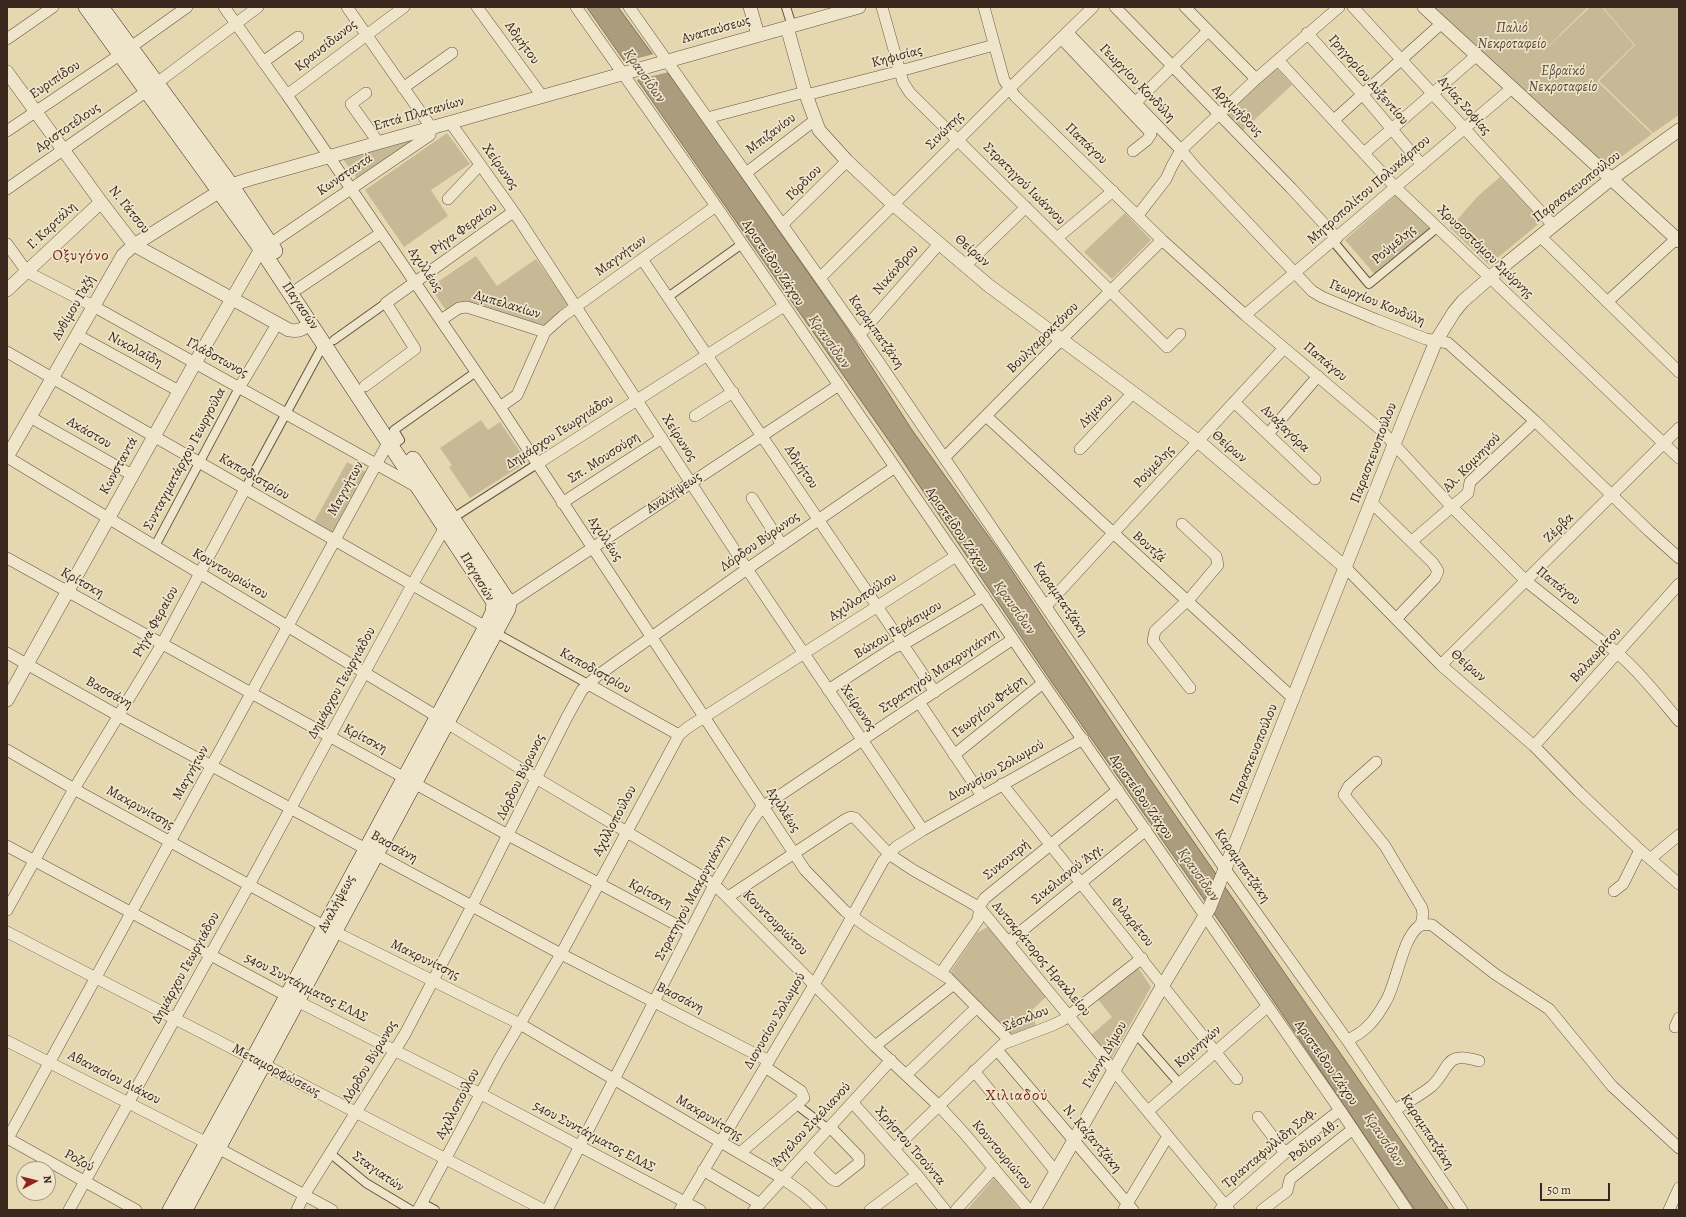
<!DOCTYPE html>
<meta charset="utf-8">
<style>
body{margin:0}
#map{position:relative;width:1686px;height:1217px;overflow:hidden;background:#e5d7af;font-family:Alegreya,serif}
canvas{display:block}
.frame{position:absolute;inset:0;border:8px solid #3a281e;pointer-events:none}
.north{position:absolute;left:16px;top:1161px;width:40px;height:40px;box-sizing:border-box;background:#eee5cb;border:1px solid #a69986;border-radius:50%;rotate:83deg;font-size:11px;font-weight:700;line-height:16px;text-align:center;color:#3a281e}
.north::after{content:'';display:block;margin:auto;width:14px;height:18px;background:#8f2418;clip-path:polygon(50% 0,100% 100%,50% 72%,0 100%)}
.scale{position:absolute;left:1540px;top:1183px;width:70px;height:18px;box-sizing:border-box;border:2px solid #3a281e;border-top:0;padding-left:5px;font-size:12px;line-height:14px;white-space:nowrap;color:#3a281e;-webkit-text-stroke:3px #eee5cb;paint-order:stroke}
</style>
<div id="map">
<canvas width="1686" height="1217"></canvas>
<div class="frame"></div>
<div class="north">N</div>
<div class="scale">50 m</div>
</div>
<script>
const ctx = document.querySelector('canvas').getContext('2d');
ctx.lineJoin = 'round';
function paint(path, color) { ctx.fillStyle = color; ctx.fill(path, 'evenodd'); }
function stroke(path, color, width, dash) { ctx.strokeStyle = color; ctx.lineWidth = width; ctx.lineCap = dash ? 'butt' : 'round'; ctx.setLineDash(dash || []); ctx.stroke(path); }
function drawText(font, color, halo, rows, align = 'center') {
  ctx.font = font + ' Alegreya,serif'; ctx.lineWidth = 3.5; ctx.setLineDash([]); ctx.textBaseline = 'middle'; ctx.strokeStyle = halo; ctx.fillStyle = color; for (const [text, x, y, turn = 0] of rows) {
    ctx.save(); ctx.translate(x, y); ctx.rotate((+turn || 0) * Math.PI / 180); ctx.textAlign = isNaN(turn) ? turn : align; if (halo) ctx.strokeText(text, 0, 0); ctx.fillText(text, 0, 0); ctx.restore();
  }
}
paint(new Path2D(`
 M 1434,7 L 1588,7 L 1527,67 L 1590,7 L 1602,7 L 1634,45 L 1597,81 L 1652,134 L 1613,163 L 1607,163 L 1600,159 Z
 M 1603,7 L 1679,7 L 1679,115 L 1653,133 L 1599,81 L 1635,45 Z
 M 1275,66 L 1292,85 L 1240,133 L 1223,114 Z
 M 447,133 L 470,164 L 431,190 L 448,216 L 404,247 L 365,190 Z
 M 416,137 L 418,139 L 358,180 L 343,159 Z
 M 1500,177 L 1542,221 L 1489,265 L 1450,228 L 1478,196 Z
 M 1396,195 L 1432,230 L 1377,277 L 1345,240 Z
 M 1125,213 L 1151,240 L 1112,279 L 1084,252 Z
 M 476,256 L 497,286 L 536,259 L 568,304 L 540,329 L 462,302 L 447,312 L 430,287 Z
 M 481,420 L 488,430 L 500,422 L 527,462 L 470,498 L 449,467 L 452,465 L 440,448 Z
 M 347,462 L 366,472 L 333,532 L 314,522 Z
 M 989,926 L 1047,996 L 1032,1010 L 1036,1027 L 1010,1036 L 949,974 L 977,933 Z
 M 1137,966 L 1151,987 L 1111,1059 L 1091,1035 L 1112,1017 L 1097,998 Z
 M 994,1178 L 1020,1210 L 967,1210 Z`), '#c8b996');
const water = new Path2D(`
 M 587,7 L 618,7 L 653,55 L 676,83 L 848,330 L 912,430 L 999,551 L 1148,776 L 1449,1210 L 1415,1210 L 1224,928 L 1051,681 L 894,448 Z`);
paint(water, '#ab9c7e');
stroke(water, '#7e6e58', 1);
paint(new Path2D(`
 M 654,54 L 669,72 L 636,80 L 623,62 Z`), '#e5d7af');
const pedestrian = new Path2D(`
 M 786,7 L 792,26
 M 1333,241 L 1369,284 L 1437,228
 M 668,297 L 742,244
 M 334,340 L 386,303
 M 389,448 L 400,440 L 394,430 L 476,372
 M 245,489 L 321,349 L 326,345
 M 453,518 L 537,464
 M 155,546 L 239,388
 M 496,633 L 588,684
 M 1136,1034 L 1179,1083
 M 797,1105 L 828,1129
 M 331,1154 L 366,1183 L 411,1210
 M 422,1203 L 435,1210`);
const minor = new Path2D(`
 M 224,7 L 287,95 L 500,407 L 805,870 L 845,911 L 870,929 L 948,978 L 1010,1041
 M 477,7 L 542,96
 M 576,7 L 716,206 L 1043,683 L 1340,1110 L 1407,1210
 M 629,7 L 876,358 L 1225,869 L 1347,1040 L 1462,1210
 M 882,7 L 903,82 L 910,93 L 1167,347 L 1180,334
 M 984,7 L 1004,80 L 1015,96 L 1162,240 L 1245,315 L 1380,429 L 1451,506 L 1526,581 L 1600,640 C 1629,658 1657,695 1679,721
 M 1115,7 L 1291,188 L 1337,238
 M 1185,7 L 1256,79
 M 1353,7 L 1553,225
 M 1067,32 L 1181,150 L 1196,168 L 1312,291 L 1322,297 L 1377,320 L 1426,339 L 1448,343 L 1535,421 L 1649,531 L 1679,558
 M 1307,33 L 1363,95 L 1422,165
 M 1061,38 L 1151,133 L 1151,134 L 1147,140 L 1133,151
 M 7,39 L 53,7
 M 131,47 L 187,7
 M 1278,60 L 1395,187 L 1679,458
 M 263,62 L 298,37
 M 157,83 L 258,7
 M 403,88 L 452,53
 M 366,93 L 351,104 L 378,142
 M 287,95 L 404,7
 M 806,95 L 900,71 L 994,45
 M 1130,108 L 1208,31
 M 707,118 L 805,92
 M 1334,120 L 1442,23
 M 450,122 L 518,218 L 747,569 L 923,830
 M 7,131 L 121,54
 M 1364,153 L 1477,55
 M 746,173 L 815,120
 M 7,189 L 147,91
 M 448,199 L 480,165
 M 1138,215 L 1166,179 L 1172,166 L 1181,150 L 1256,79 L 1339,7
 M 782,225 L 847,161
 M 1540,236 L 1679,372
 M 1057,238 L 1113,191
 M 7,244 L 27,272 L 93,306 L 417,487
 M 270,244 L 430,135 L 431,127 L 347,7
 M 642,259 L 935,692
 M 965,266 L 1026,207
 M 820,278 L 1009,89 L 1093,7
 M 299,288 L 381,233
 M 1607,302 L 1676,239
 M 1245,315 L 1512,88
 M 441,320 L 459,308 L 467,307 L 545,332
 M 860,334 L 939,244
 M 77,335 L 179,391
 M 7,352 L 486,627
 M 365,386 L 415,349 L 386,303 L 513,212
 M 239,388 L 277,324
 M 1234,402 L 1315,479
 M 500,407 L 517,395 L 545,332 L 563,316 L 716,206
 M 695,416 L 733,392
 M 986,416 L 1294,699
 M 30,417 L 132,475
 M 1268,434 L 1318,376
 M 1080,449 L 1133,393
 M 7,457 L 438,717
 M 945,457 L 1061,340 L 1162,240
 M 537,464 L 784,306
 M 752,498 L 782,545
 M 562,503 L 662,438
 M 1372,503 L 1433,563 L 1438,571 L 1435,578 L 1396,619
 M 1182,524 L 1216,556 L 1218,565 L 1191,597 L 1155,631 L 1153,641 L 1190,688
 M 1412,541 L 1468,493 L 1470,482 L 1535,421
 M 7,558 L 508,835 L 690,932
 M 1346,568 L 1441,665 L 1534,746 L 1579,792 L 1640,850 L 1679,884
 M 1046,606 L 1284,348
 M 503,607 L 839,385
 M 7,653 L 119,716 L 561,954 L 769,1061
 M 1441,665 L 1679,428
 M 588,684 L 679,735
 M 828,690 L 893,648 L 909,641 L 984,596
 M 919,702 L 982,796
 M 447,723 L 536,778 L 706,879 L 719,889 L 875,1046 L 939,1106 L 964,1133 L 1029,1210
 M 1534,746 L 1679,584
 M 7,750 L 83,794 L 335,932 L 520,1024 L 782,1178 L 804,1194 L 821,1210
 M 954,755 L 1043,683
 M 1376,762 L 1349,786 L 1344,795 L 1385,846 L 1422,908 L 1423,914 L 1421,925
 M 1002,784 L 1237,1079
 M 7,846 L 287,996 L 481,1094 L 700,1210
 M 1650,859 L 1679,835
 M 1614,891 L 1623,884 L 1640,850
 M 728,897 L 846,819 L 851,817 L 855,818 L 889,854 L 913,870 L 975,905 L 983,912 L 1229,1210
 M 7,910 L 74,789 L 162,644 L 245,489
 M 7,932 L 253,1059
 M 1008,942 L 1146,830
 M 941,973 L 978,920 L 980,905 L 985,898 L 1118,790
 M 1675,1027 L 1679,1018
 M 1347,1040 C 1366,1032 1376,1019 1386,1001 C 1397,982 1402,940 1418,927 C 1422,924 1427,924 1432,925 L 1495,974 L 1549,1009 L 1612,1086 L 1679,1148
 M 7,1041 L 207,1143
 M 875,1046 L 954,984
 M 997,1050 L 1133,1210
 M 263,1064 L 544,1210
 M 974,1071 L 1056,1172
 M 906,1075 L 977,1007
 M 853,1103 L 917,1175 L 945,1210
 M 1395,1110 C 1407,1102 1421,1095 1432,1086 C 1451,1068 1444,1050 1479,1061
 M 1148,1111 L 1268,1006
 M 1258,1117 L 1285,1153
 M 7,1138 L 136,1210
 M 7,1140 L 389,441
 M 218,1148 L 332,1210
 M 894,1149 L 1003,1044 L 1053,1025 L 1063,1020 L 1142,958
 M 740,1153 L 804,1098 L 801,1091 L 765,1067
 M 806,1153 L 832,1179 L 836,1181 L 859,1163 L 859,1157 L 830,1127
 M 703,1170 L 760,1204
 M 1124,1209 L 1168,1136
 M 69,1210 L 249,885 L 412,585 L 448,522
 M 297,1210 L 304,1195 L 405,1034 L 472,906 L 567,717 L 582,690 L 597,676 L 747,569 L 895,467
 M 418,1210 L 498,1061 L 561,954 L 679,735 L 687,728 L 956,556
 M 547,1210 L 714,885 L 752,821 L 761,808 L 1013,639
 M 680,1210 L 814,985 L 883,861 L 896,847 L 923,830 L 1083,739
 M 754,1210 L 891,1060
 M 870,1210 L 917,1175
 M 956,1210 L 994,1168
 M 1220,1210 L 1285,1153 L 1340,1110
 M 1262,1210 L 1287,1191 L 1290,1179 L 1353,1129
 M 1669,1210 L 1679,1188`);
const tertiary = new Path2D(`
 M 750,7 L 758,35
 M 1424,7 L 1679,241
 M 787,27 L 805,92 L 819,130 L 847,161 L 894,205 L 988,285 L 1198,441 L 1346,568
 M 7,72 L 101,202 L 134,245 L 289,330 C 298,332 306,329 310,321
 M 7,290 L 101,202
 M 7,457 L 123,255 L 134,245 L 220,191 L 231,185 L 250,179 L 859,7
 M 7,700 L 195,363 L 261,249
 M 1034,1210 L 1163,985 L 1209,909 L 1407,412 L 1436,341 L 1454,312 L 1463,301 L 1501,268 L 1611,179 L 1679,130`);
const secondary = new Path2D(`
 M 86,7 L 261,249 L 494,602 L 493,612 L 488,623 L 253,1059 L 170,1210
 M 101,7 L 231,185 L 275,251
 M 185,1210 L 508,609 L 509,603 L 413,459`);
stroke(pedestrian, '#655442', 10);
stroke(minor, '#655442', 12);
stroke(tertiary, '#655442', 14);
stroke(secondary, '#3a281e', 16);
stroke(pedestrian, '#eee5cb', 8);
stroke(minor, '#eee5cb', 11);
stroke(tertiary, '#eee5cb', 13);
stroke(secondary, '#eee5cb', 15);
drawText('italic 14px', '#564536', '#eee5cb', [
 ["Παλιό",1512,29],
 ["Νεκροταφείο",1512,45],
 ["Εβραϊκό",1563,72],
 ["Νεκροταφείο",1563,88]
]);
drawText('14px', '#3a281e', '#eee5cb', [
 ["Αναπαύσεως",716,30,-16],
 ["Αδμήτου",522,43,54],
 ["Κραυσίδωνος",326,46,-38],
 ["Κηφισίας",897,57,-15],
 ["Ευριπίδου",55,80,-34],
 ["Γρηγορίου Αυξεντίου",1368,80,49],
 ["Γεωργίου Κονδύλη",1137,83,46],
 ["Αγίας Σοφίας",1464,106,49],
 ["Αρχιμήδους",1237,111,46],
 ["Επτά Πλατανίων",419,114,-16],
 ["Αριστοτέλους",68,128,-35],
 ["Σινώπης",945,131,-45],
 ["Μπιζανίου",771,134,-37],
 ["Παπάγου",1086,144,44],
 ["Χείρωνος",500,167,55],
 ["Κωνσταντά",345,175,-34],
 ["Γόρδιου",804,183,-45],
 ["Στρατηγού Ιωάννου",1024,184,45],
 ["Παρασκευοπούλου",1577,187,-38],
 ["Μητροπολίτου Πολυκάρπου",1369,190,-41],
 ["Ν. Γάτσου",129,210,51],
 ["Γ. Καρτάλη",52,226,-43],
 ["Ρήγα Φεραίου",464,229,-36],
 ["Ρούμελης",1394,245,-40],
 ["Θείρων",972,251,41],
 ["Χρυσοστόμου Σμύρνης",1485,252,44],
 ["Μαγνήτων",621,256,-36],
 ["Αριστείδου Ζάχου",773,263,56],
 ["Αχιλλέως",425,270,56],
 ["Νικάνδρου",896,270,-49],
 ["Γεωργίου Κονδύλη",1377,303,22],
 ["Αμπελακίων",507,305,17],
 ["Παγασών",300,306,56],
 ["Ανθίμου Γαζή",74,308,-60],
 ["Καραμπατζάκη",876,332,55],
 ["Βουλγαροκτόνου",1043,338,-45],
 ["Νικολαΐδη",135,350,28],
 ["Γλάδστωνος",217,358,29],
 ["Παπάγου",1325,362,40],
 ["Λήμνου",1096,411,-46],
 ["Αναξαγόρα",1285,429,44],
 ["Δημάρχου Γεωργιάδου",560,432,-33],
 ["Ακάστου",89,433,30],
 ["Χείρωνος",679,438,57],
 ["Θείρων",1229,447,41],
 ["Παρασκευοπούλου",1374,453,-69],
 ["Σπ. Μουσούρη",604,458,-33],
 ["Συνταγματάρχου Γεωργούλα",185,459,-62],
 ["Αλ. Κομνηνού",1472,463,-46],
 ["Κωνσταντά",119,466,-61],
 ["Αδμήτου",801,467,56],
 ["Ρούμελης",1154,467,-47],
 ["Καποδιστρίου",254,477,30],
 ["Μαγνήτων",346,489,-61],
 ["Αναλήψεως",674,493,-34],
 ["Ζέρβα",1559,528,-45],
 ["Αριστείδου Ζάχου",957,530,55],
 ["Αχιλλέως",605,539,56],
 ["Λόρδου Βύρωνος",760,542,-35],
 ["Βουτζά",1149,547,42],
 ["Κουντουριώτου",230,574,31],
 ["Παγασών",477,577,59],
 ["Κρίτσκη",82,583,29],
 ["Παπάγου",1558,586,39],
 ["Αχιλλοπούλου",863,597,-33],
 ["Καραμπατζάκη",1060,599,56],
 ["Ρήγα Φεραίου",156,622,-61],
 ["Βώκου Γεράσιμου",898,630,-31],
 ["Βαλαωρίτου",1596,655,-48],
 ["Θείρων",1468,666,41],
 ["Καποδιστρίου",595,671,29],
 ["Στρατηγού Μακρυγιάννη",939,671,-34],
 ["Δημάρχου Γεωργιάδου",342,683,-61],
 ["Βασσάνη",109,693,29],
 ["Γεωργίου Φτέρη",989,707,-39],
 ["Χείρωνος",858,708,56],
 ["Κρίτσκη",365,739,28],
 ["Παρασκευοπούλου",1254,754,-68],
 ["Διονυσίου Σολωμού",996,771,-30],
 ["Μαγνήτων",191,773,-61],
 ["Λόρδου Βύρωνος",521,777,-64],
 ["Αριστείδου Ζάχου",1141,797,55],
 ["Μακρυνίτσης",140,808,29],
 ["Αχιλλέως",783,810,57],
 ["Αχιλλοπούλου",615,821,-62],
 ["Βασσάνη",394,847,29],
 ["Συκουτρή",1007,860,-39],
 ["Καραμπατζάκη",1242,866,55],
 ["Σικελιανού Άγγ.",1068,874,-39],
 ["Κρίτσκη",650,894,28],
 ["Στρατηγού Μακρυγιάννη",692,898,-62],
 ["Αναλήψεως",337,904,-62],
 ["Φιλαρέτου",1132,922,51],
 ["Κουντουριώτου",775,923,45],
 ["Αυτοκράτορος Ηρακλείου",1041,959,50],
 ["Μακρυνίτσης",425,960,26],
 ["Δημάρχου Γεωργιάδου",186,968,-61],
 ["54ου Συντάγματος ΕΛΑΣ",306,988,27],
 ["Βασσάνη",680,998,27],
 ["Σέσκλου",1026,1019,-22],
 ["Διονυσίου Σολωμού",775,1021,-60],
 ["Κομνηνών",1198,1047,-41],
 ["Γιάννη Δήμου",1105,1055,-60],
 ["Λόρδου Βύρωνος",370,1062,-59],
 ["Αριστείδου Ζάχου",1326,1063,55],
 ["Μεταμορφώσεως",276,1071,28],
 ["Αθανασίου Διάκου",114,1078,27],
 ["Αχιλλοπούλου",458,1104,-62],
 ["Μακρυνίτσης",709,1118,31],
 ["Άγγελου Σικελιανού",811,1125,-47],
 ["Καραμπατζάκη",1427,1132,57],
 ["54ου Συντάγματος ΕΛΑΣ",594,1137,28],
 ["Ν. Καζαντζάκη",1092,1139,50],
 ["Ροδίου Αθ.",1314,1141,-38],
 ["Χρήστου Τσούντα",910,1146,49],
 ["Τριανταφυλλίδη Σοφ.",1270,1148,-40],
 ["Κουντουριώτου",1002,1155,50],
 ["Ροζού",79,1161,29],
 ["Σταγιατών",378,1172,35]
]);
drawText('italic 15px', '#5c4b3b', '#eee5cb', [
 ["Κραυσίδων",644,76,55],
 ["Κραυσίδων",829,342,55],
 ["Κραυσίδων",1014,608,55],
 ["Κραυσίδων",1198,875,55],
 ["Κραυσίδων",1384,1140,56]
]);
ctx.letterSpacing = '1px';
drawText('15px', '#7a1f14', '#eee5cb', [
 ["Οξυγόνο",81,256],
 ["Χιλιαδού",1017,1096]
]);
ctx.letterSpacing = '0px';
</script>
